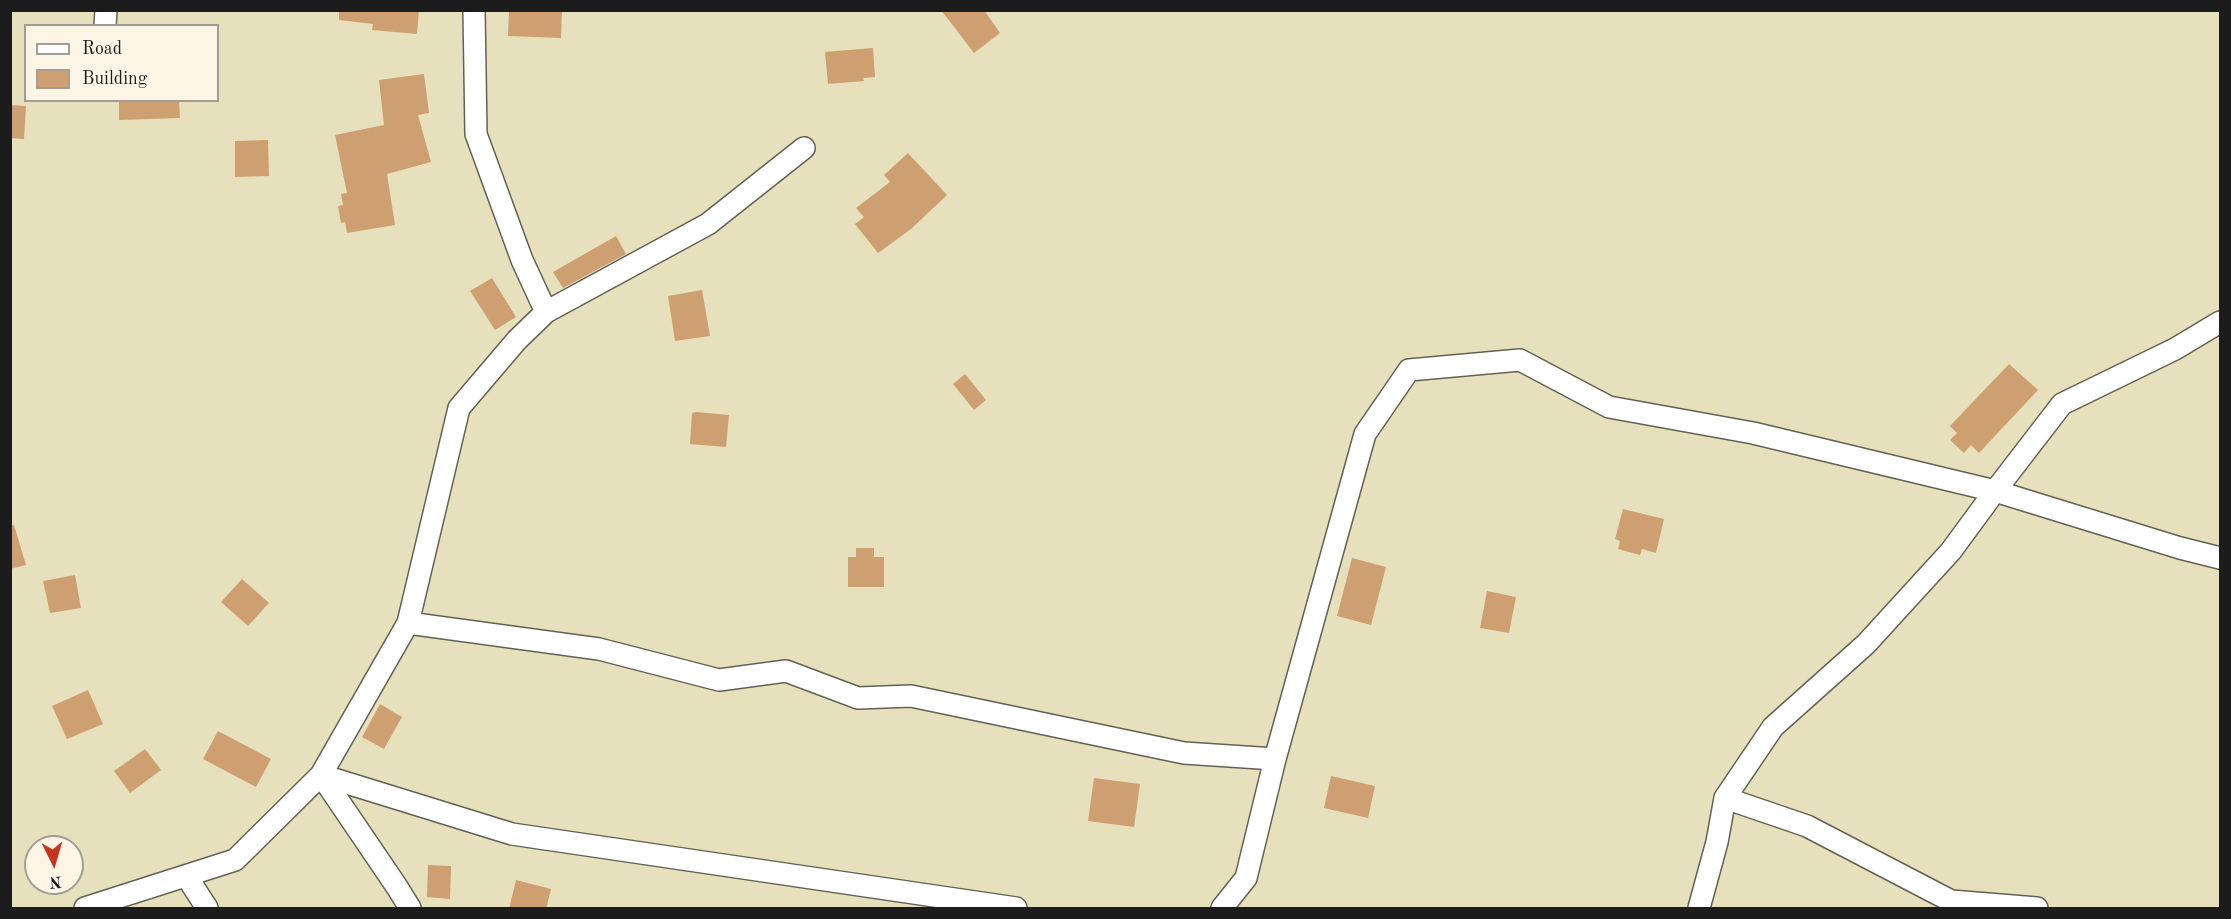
<!DOCTYPE html>
<style>
body{margin:0}
#map{position:relative;width:2231px;height:919px;overflow:hidden;background:#e7e0bd;font-family:"Old Standard TT",serif}
canvas{display:block}
.frame{position:absolute;inset:0;border:12px solid #1c1c1c;pointer-events:none}
.legend{position:absolute;left:24px;top:24px;width:195px;height:78px;box-sizing:border-box;background:#fcf5e5;border:2px solid #a29e95;margin:0;padding:8px 10px;list-style:none;font-size:18px;color:#1c1c1c}
.legend li{display:flex;align-items:center;gap:12px;height:30px}
.legend b{width:30px;border:2px solid #a29e95}
.north{position:absolute;left:24px;top:835px;width:60px;height:60px;box-sizing:border-box;background:#fcf5e5;border:2px solid #a29e95;border-radius:50%;rotate:175deg;font-size:16px;font-weight:700;line-height:24px;text-align:center;color:#1c1c1c}
.north::after{content:'';display:block;margin:auto;width:21px;height:27px;background:#c8321e;clip-path:polygon(50% 0,100% 100%,50% 72%,0 100%)}
</style>
<div id="map">
<canvas width="2231" height="919"></canvas>
<div class="frame"></div>
<ul class="legend">
<li><b style="height:8px;background:#fff"></b>Road</li>
<li><b style="height:16px;background:#cea071"></b>Building</li>
</ul>
<div class="north">N</div>
</div>
<script>
const ctx = document.querySelector('canvas').getContext('2d');
ctx.lineJoin = 'round';
function paint(path, color) { ctx.fillStyle = color; ctx.fill(path, 'evenodd'); }
function stroke(path, color, width, dash) { ctx.strokeStyle = color; ctx.lineWidth = width; ctx.lineCap = dash ? 'butt' : 'round'; ctx.setLineDash(dash || []); ctx.stroke(path); }
paint(new Path2D(`
 M 339,10 L 419,10 L 417,34 L 372,30 L 373,24 L 339,20 Z
 M 509,10 L 562,10 L 561,38 L 508,36 Z
 M 941,10 L 984,10 L 1000,33 L 974,53 Z
 M 873,48 L 875,77 L 863,78 L 864,81 L 828,84 L 825,52 Z
 M 424,74 L 429,113 L 418,115 L 431,162 L 387,174 L 395,225 L 347,233 L 345,222 L 341,223 L 338,206 L 343,205 L 341,194 L 347,193 L 335,135 L 384,125 L 379,80 Z
 M 119,100 L 179,100 L 180,118 L 119,120 Z
 M 10,105 L 26,106 L 24,139 L 10,138 Z
 M 268,140 L 269,176 L 235,177 L 235,141 Z
 M 908,153 L 947,195 L 911,229 L 878,253 L 855,224 L 864,217 L 856,208 L 890,182 L 884,175 Z
 M 616,236 L 626,254 L 563,288 L 553,272 Z
 M 492,278 L 516,317 L 495,330 L 470,291 Z
 M 702,290 L 710,336 L 675,341 L 668,296 Z
 M 2009,364 L 2038,390 L 1979,453 L 1971,445 L 1964,453 L 1950,440 L 1957,433 L 1950,426 Z
 M 965,374 L 986,400 L 974,410 L 953,384 Z
 M 696,412 L 729,415 L 726,447 L 690,444 L 692,413 Z
 M 1623,509 L 1664,519 L 1656,553 L 1642,549 L 1640,555 L 1618,549 L 1620,541 L 1615,539 Z
 M 14,525 L 26,565 L 10,569 L 10,526 Z
 M 856,548 L 874,548 L 874,557 L 884,557 L 884,587 L 848,587 L 848,557 L 856,557 Z
 M 1352,558 L 1386,567 L 1371,625 L 1337,616 Z
 M 75,575 L 81,608 L 50,613 L 43,581 Z
 M 242,579 L 269,603 L 248,626 L 221,602 Z
 M 1487,591 L 1516,597 L 1509,633 L 1480,628 Z
 M 88,690 L 103,724 L 67,739 L 52,706 Z
 M 380,704 L 402,717 L 384,749 L 362,737 Z
 M 218,731 L 271,759 L 256,787 L 203,759 Z
 M 145,749 L 161,770 L 130,793 L 114,771 Z
 M 1331,776 L 1375,786 L 1368,818 L 1324,808 Z
 M 1094,778 L 1140,784 L 1134,827 L 1088,821 Z
 M 428,865 L 451,866 L 450,899 L 427,897 Z
 M 516,880 L 551,889 L 546,909 L 509,909 Z`), '#cea071');
const minor = new Path2D(`
 M 105,26 L 106,10
 M 546,312 L 708,224 L 804,148
 M 2220,322 L 2175,349 L 2062,404 L 1995,491 L 2180,548 L 2220,558
 M 408,623 L 599,649 L 719,680 L 786,671 L 858,698 L 911,696 L 1184,753 L 1275,759
 M 1725,798 L 1807,826 L 1951,901 L 2037,908
 M 187,877 L 207,908
 M 85,908 L 235,860 L 321,775 L 408,623 L 459,408 L 517,340 L 546,312 L 522,260 L 476,134 L 474,10
 M 410,908 L 397,887 L 321,775 L 512,834 L 1016,908
 M 1222,908 L 1246,878 L 1275,759 L 1365,434 L 1409,370 L 1520,360 L 1609,407 L 1753,433 L 1995,491 L 1951,551 L 1866,644 L 1773,727 L 1725,798 L 1717,842 L 1699,908`);
stroke(minor, '#636154', 24);
stroke(minor, '#fff', 21);
</script>
